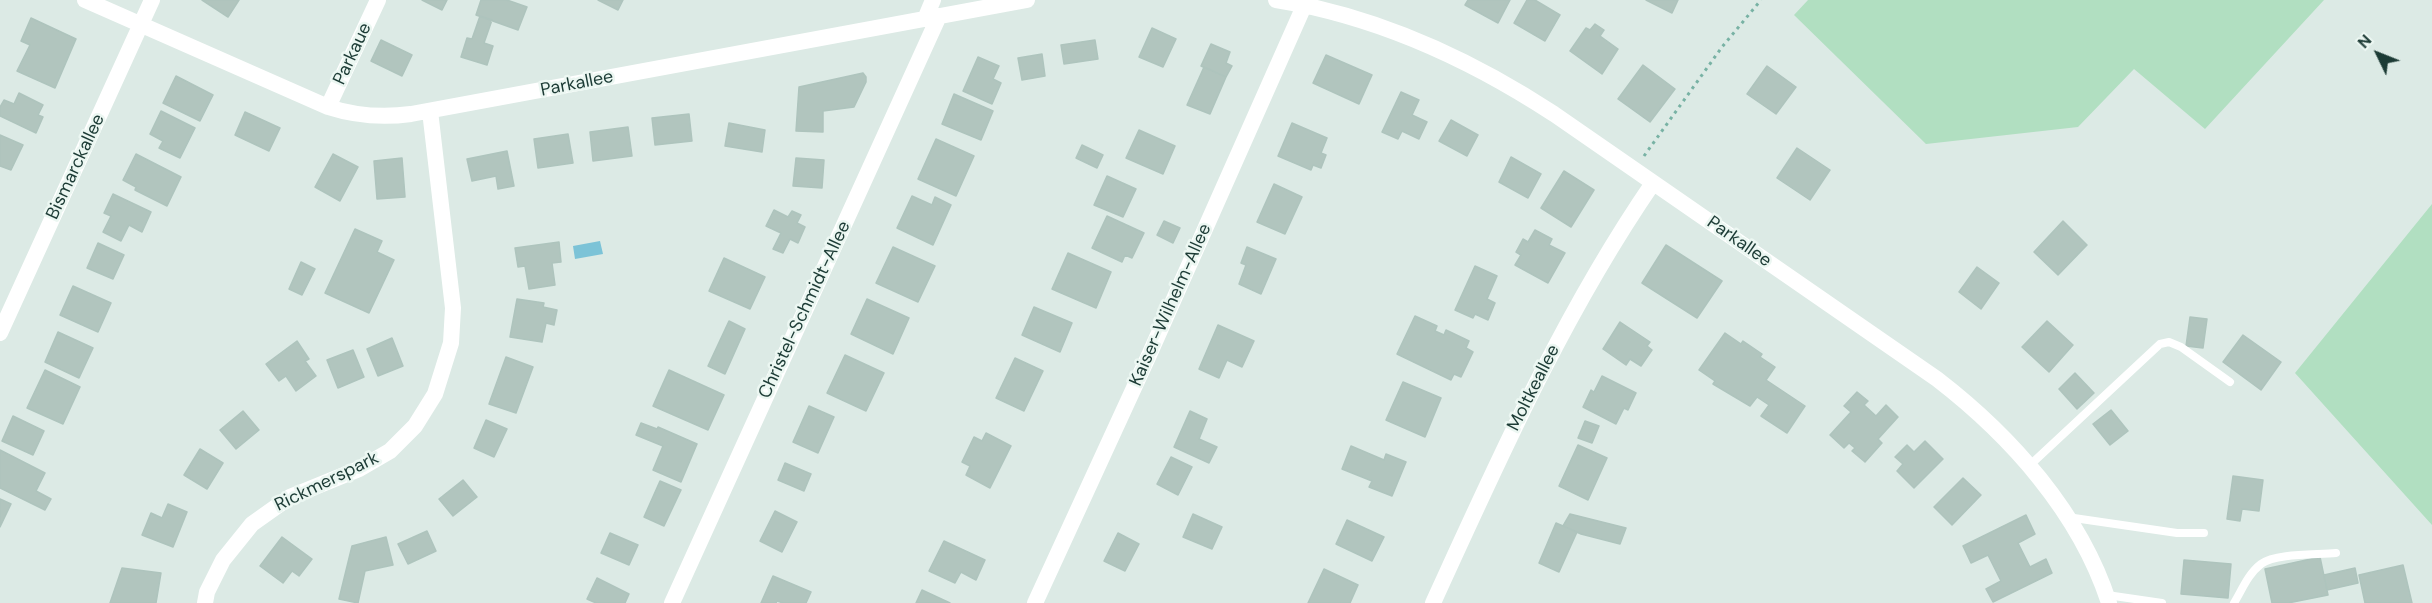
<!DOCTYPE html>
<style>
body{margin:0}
#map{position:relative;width:2432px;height:603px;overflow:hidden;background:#dceae5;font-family:"DM Sans",sans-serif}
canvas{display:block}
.north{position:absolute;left:2348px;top:24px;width:60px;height:60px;-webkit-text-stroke:4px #ecf7f2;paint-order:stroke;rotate:313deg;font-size:16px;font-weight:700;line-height:24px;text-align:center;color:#1c3b35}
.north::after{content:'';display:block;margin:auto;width:21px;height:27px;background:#1c3b35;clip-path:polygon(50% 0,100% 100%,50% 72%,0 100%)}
</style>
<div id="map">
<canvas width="2432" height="603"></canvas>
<div class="north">N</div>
</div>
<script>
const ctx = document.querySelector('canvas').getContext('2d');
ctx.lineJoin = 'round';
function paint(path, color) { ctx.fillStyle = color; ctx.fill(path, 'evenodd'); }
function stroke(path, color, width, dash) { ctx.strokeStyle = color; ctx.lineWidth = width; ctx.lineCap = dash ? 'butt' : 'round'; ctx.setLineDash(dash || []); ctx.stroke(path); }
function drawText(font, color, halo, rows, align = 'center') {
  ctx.font = font + ' "DM Sans",sans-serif'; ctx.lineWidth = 5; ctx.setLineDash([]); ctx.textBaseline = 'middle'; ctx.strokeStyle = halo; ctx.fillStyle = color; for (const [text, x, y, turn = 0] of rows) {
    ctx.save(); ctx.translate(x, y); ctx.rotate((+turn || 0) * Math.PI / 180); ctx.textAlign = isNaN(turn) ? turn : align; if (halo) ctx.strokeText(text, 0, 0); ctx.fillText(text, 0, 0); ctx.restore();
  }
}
paint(new Path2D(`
 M 1808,0 L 2324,0 L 2205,129 L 2134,69 L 2078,127 L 1926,144 L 1794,15 Z
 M 2432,204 L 2432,525 L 2295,373 Z`), '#b1dfc1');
paint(new Path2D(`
 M 600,241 L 603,254 L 575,259 L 573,246 Z`), '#7cc3d7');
const building = new Path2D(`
 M 202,0 L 239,0 L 228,17 Z
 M 422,0 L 447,0 L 442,10 Z
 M 481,0 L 507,0 L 527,7 L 518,30 L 476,15 Z
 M 598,0 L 623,0 L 618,10 Z
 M 1468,0 L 1510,0 L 1498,23 L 1465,5 Z
 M 1527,0 L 1535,0 L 1560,15 L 1545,41 L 1514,23 Z
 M 1646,0 L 1678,0 L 1672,13 Z
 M 480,16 L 492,20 L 484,43 L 493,46 L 487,65 L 461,57 L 467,38 L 472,39 Z
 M 31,18 L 76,39 L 55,88 L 17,71 L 30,45 L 21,41 Z
 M 1595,24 L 1604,30 L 1600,36 L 1618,49 L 1602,74 L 1570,51 L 1586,28 L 1590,30 Z
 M 1152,28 L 1176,39 L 1163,67 L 1139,57 Z
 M 381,40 L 412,55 L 402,76 L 371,61 Z
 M 1095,40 L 1098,59 L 1064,64 L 1061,45 Z
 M 1211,44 L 1230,52 L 1226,63 L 1232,66 L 1226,77 L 1201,66 Z
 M 1042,54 L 1045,76 L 1022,80 L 1018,58 Z
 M 1326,55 L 1372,75 L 1359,104 L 1313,83 Z
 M 978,57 L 999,66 L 993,79 L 1001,83 L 992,104 L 963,91 Z
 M 1643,65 L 1675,89 L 1650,122 L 1618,99 Z
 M 1767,66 L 1796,87 L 1776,114 L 1747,94 Z
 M 1204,67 L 1226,77 L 1210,114 L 1187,105 Z
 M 863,73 L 866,77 L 866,82 L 854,107 L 823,111 L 823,132 L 796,131 L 799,87 Z
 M 176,76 L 213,95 L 200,121 L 163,103 Z
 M 1401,92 L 1419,100 L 1412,115 L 1427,122 L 1419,139 L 1402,131 L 1398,139 L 1382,132 Z
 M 19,93 L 43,105 L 38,115 L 43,117 L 36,133 L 0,116 L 0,107 L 4,100 L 14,104 Z
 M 954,94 L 993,111 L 981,140 L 942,124 Z
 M 161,111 L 195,128 L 180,158 L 159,148 L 163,141 L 150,134 Z
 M 245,112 L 280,128 L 269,151 L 235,135 Z
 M 689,114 L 692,141 L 655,145 L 652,118 Z
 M 1451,120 L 1478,135 L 1467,156 L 1439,141 Z
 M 729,123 L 765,130 L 762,152 L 725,146 Z
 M 1292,123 L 1327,138 L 1321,153 L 1326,155 L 1321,168 L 1313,165 L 1311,170 L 1278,156 Z
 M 628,127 L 632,156 L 593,161 L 590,132 Z
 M 1139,130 L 1175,146 L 1163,174 L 1126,158 Z
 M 568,134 L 573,163 L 538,168 L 534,139 Z
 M 0,135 L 23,145 L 11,170 L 0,166 Z
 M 936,139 L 974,156 L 956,196 L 918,179 Z
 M 1082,145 L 1103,155 L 1097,168 L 1076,158 Z
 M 1797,148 L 1830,170 L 1810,200 L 1777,178 Z
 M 507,151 L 514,186 L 498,189 L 496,176 L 472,181 L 467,159 Z
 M 136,154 L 181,177 L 167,206 L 135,190 L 136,187 L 123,180 Z
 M 333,154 L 358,167 L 340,201 L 315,187 Z
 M 1511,157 L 1541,174 L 1528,198 L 1499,182 Z
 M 402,158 L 405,197 L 377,199 L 374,161 Z
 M 796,158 L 824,160 L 822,188 L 793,186 Z
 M 1564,171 L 1594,190 L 1571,227 L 1541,208 Z
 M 1107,176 L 1136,189 L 1123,217 L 1094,205 Z
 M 1274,184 L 1302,197 L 1285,234 L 1257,222 Z
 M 113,194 L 151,212 L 142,232 L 129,225 L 121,241 L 103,232 L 111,216 L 104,213 Z
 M 912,196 L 932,205 L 935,197 L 951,205 L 933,245 L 897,228 Z
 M 774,210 L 788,217 L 792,211 L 801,215 L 797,223 L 805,227 L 798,243 L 790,239 L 783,253 L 773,249 L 781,233 L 766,226 Z
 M 1107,216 L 1144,233 L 1132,258 L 1125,255 L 1122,262 L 1092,248 Z
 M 1164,221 L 1180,228 L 1173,243 L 1157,235 Z
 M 2063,221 L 2087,245 L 2058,275 L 2034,252 Z
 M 355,229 L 382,241 L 377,252 L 394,260 L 369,313 L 325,293 Z
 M 1535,230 L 1552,239 L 1549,245 L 1565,253 L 1548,283 L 1515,265 L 1521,255 L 1516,252 L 1523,239 L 1528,242 Z
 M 559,242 L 561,262 L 552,263 L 555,285 L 529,289 L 525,266 L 518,267 L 515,248 Z
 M 98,243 L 124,255 L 113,279 L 87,268 Z
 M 1666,245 L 1722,281 L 1697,318 L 1642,283 Z
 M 893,247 L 935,266 L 918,302 L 876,283 Z
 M 1247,247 L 1276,259 L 1261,294 L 1239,284 L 1246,265 L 1241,263 Z
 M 1068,253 L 1111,272 L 1096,308 L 1052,289 Z
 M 724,258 L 765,277 L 750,309 L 709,291 Z
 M 301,262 L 315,269 L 302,295 L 289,289 Z
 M 1475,266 L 1497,276 L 1487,299 L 1495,303 L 1488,320 L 1475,314 L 1473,318 L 1455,310 Z
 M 1977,267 L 1999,283 L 1981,309 L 1959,292 Z
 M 73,286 L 111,303 L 98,332 L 60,315 Z
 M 517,299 L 544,303 L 543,307 L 557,310 L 554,325 L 546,323 L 542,342 L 510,337 Z
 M 867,299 L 909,318 L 893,354 L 851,334 Z
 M 1034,307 L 1072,323 L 1060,352 L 1022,335 Z
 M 1415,316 L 1437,326 L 1435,331 L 1444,335 L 1446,330 L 1469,341 L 1466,348 L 1473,352 L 1461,377 L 1454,374 L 1451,380 L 1397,354 Z
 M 2190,317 L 2207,319 L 2203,348 L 2186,346 Z
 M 729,321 L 745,329 L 725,374 L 708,366 Z
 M 2047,321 L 2073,345 L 2049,372 L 2022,347 Z
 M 1620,322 L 1650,342 L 1647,346 L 1652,350 L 1641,366 L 1630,359 L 1626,365 L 1603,349 Z
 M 1218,325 L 1254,341 L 1242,367 L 1227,360 L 1219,378 L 1199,369 Z
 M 58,332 L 93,348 L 79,378 L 45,362 Z
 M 1725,333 L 1741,344 L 1743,341 L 1762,354 L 1760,357 L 1775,367 L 1766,380 L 1805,406 L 1787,433 L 1761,416 L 1769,405 L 1757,397 L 1750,406 L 1713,384 L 1715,381 L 1699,370 Z
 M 2243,335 L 2281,362 L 2261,390 L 2223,362 Z
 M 392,338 L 403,366 L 378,376 L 367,349 Z
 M 297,341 L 309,359 L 305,361 L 316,376 L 296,391 L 286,376 L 279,381 L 266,364 Z
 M 353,350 L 364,377 L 338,388 L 327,360 Z
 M 845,355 L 884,373 L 866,411 L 827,393 Z
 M 506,357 L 533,367 L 516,413 L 489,404 Z
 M 1015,358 L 1043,371 L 1024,411 L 996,398 Z
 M 45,370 L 80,387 L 63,424 L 27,408 Z
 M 669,370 L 724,395 L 708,430 L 653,406 Z
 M 2075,373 L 2094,393 L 2077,409 L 2059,389 Z
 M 1602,376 L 1636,393 L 1628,410 L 1624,408 L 1616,424 L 1583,407 L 1591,390 L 1594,392 Z
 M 1403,382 L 1441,398 L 1425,437 L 1386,420 Z
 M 1857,392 L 1868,401 L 1864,405 L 1876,416 L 1886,405 L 1898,417 L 1878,439 L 1882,443 L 1865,462 L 1852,451 L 1855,448 L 1849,443 L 1844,448 L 1830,435 L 1851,412 L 1844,406 Z
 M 809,406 L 834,417 L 818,453 L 793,442 Z
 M 2111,410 L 2128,431 L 2110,445 L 2093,424 Z
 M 243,411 L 259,430 L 236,449 L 220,430 Z
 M 1190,411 L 1207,419 L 1199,439 L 1217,447 L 1209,463 L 1174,447 Z
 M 13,416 L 44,431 L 33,455 L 2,441 Z
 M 486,420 L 507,429 L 494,457 L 474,448 Z
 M 1585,421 L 1599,426 L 1592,443 L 1578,438 Z
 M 641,423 L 657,429 L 658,427 L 697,444 L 681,482 L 653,470 L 663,446 L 636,435 Z
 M 986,433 L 1011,446 L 990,488 L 966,475 L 970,466 L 962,462 L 974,437 L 982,441 Z
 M 1925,441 L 1943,459 L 1914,488 L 1897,471 L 1903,464 L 1895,457 L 1907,445 L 1914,452 Z
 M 1578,445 L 1607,458 L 1588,500 L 1559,486 Z
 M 1351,446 L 1384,460 L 1386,454 L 1406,462 L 1392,496 L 1369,487 L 1372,481 L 1342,469 Z
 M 200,449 L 223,463 L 207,489 L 184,475 Z
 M 0,450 L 45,473 L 36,491 L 51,499 L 45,510 L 0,488 Z
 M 1171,457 L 1192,467 L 1178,495 L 1157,484 Z
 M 785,463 L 811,474 L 804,491 L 778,480 Z
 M 2233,476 L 2263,480 L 2259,511 L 2242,509 L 2240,521 L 2227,519 Z
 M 1963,478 L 1981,495 L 1952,525 L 1934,507 Z
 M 463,480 L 477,497 L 453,516 L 439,499 Z
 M 660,481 L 681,490 L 664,526 L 644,517 Z
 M 0,499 L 11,504 L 0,527 Z
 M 168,504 L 187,512 L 173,547 L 142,535 L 151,513 L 162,518 Z
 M 775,511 L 797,522 L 782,552 L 760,541 Z
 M 1193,514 L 1222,527 L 1212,549 L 1183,537 Z
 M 1570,514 L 1626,528 L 1620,544 L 1581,534 L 1563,526 Z
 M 2026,515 L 2035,534 L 2018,543 L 2030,567 L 2046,559 L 2052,573 L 1993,602 L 1986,589 L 2001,581 L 1988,555 L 1971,563 L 1963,546 Z
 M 1347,520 L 1384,537 L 1372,561 L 1336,544 Z
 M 1556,523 L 1577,532 L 1559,572 L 1539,563 Z
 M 427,531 L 436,551 L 408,564 L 398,544 Z
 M 610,533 L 638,545 L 629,565 L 601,553 Z
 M 1118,533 L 1139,544 L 1125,571 L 1104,561 Z
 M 282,537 L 312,559 L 299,576 L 292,571 L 283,583 L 260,566 Z
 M 386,537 L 393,565 L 365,571 L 358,603 L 339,599 L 352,546 Z
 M 944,541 L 985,560 L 976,580 L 961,572 L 955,583 L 929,571 Z
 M 2320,557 L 2328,595 L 2288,603 L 2272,603 L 2265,569 Z
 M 2184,560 L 2231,564 L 2228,598 L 2181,594 Z
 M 2403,565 L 2412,603 L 2365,603 L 2359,575 Z
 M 122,568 L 161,573 L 156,603 L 110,603 Z
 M 2355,568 L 2358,583 L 2327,590 L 2324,575 Z
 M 1324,569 L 1358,585 L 1350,603 L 1308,603 Z
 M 773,576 L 811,592 L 806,603 L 783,603 L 777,601 L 776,603 L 761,603 Z
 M 597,578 L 629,594 L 625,603 L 596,603 L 587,599 Z
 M 922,590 L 950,603 L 916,603 Z`);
paint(building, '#b1c5be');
stroke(building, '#aec4bd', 1.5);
stroke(new Path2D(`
 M 1644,156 L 1722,47 L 1761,0`), '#78b2a4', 3, [3, 4.5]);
stroke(new Path2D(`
 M 2029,466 L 2160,344 L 2169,342 L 2181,347 L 2230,382
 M 2067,517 L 2177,533 L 2204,533
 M 2107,595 L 2162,603
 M 2234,603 C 2242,590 2248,574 2261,564 C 2276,553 2316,555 2336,553`), '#fff', 8);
stroke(new Path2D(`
 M 85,0 L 328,107 C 356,116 382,118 411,114 L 1027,0
 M 1276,0 C 1376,16 1470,59 1554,114 L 1937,379 C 2011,436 2080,513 2109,603
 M 925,19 L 933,0
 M 328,107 L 378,0
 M 0,333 L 152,0
 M 205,603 L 207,592 L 223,560 L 252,524 L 290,497 L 359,469 L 390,451 L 415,426 L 435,394 L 451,343 L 453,308 L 430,111
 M 672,603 L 939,16
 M 1035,603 L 1150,353 L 1304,6
 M 1433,603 C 1499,459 1563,314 1653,183`), '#fff', 16);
drawText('18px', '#1c3b35', '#ecf7f2', [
 ["Parkaue",353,54,-65],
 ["Parkallee",577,84,-11],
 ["Bismarckallee",76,167,-65],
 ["Parkallee",1739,242,35],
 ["Kaiser-Wilhelm-Allee",1171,305,-66],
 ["Christel-Schmidt-Allee",805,310,-65],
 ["Moltkeallee",1534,388,-63],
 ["Rickmerspark",327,482,-26]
]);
</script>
